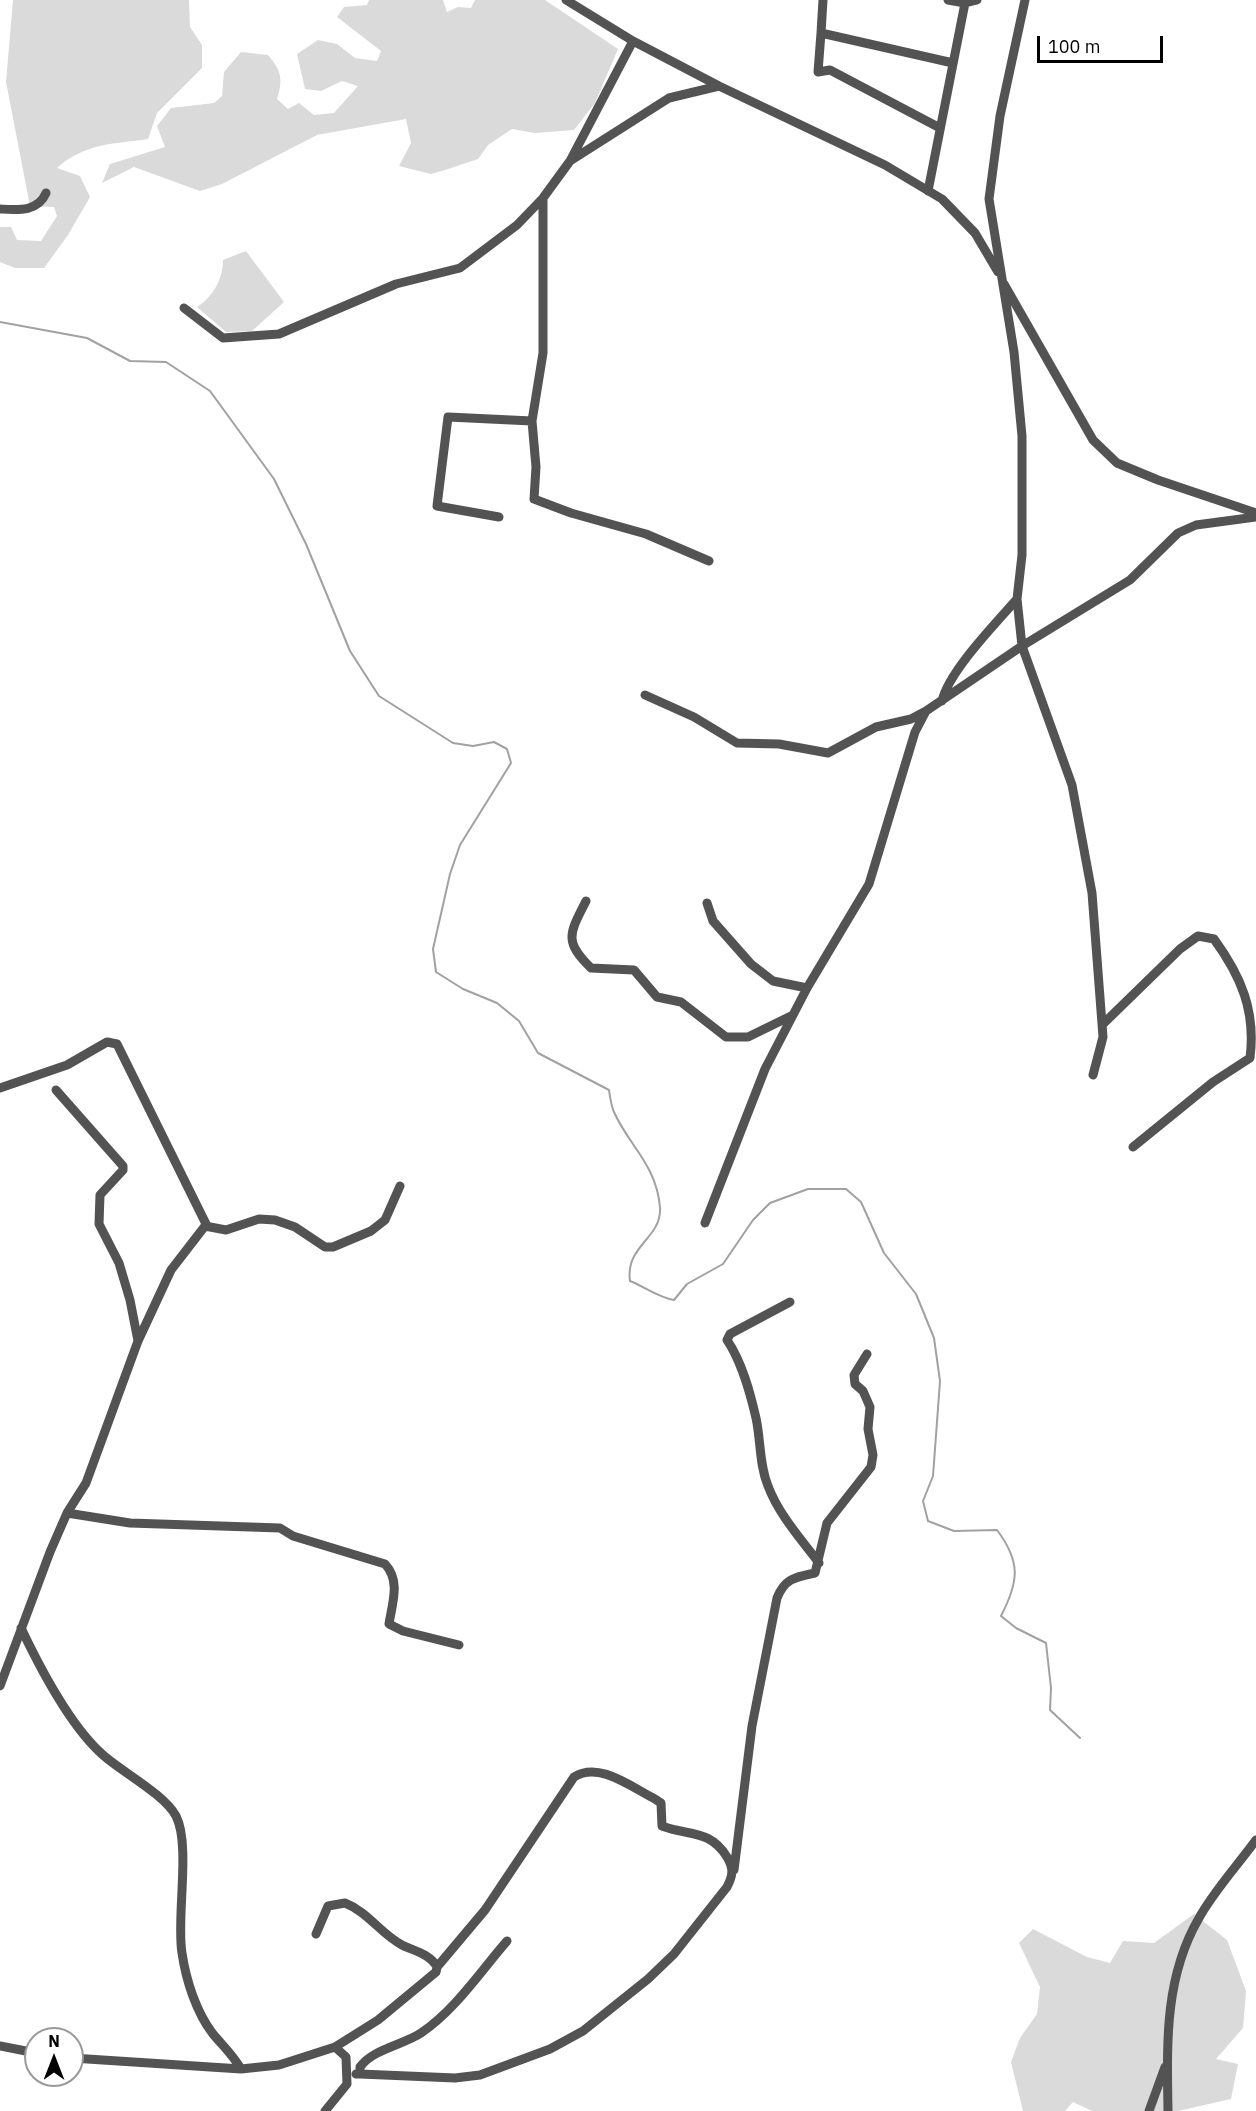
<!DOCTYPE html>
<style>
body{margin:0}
#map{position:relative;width:1256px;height:2111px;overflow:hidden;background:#fff;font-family:"IBM Plex Sans",sans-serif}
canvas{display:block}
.north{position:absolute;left:24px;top:2027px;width:60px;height:60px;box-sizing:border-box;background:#fff;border:2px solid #999;border-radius:50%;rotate:0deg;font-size:16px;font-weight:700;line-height:24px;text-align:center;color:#000}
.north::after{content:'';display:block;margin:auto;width:21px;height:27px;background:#000;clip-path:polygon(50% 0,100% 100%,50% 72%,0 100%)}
.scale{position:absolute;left:1037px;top:36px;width:126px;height:27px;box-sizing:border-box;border:3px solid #000;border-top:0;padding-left:8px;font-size:18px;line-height:21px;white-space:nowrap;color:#000;-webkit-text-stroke:4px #fff;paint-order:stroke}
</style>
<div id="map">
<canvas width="1256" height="2111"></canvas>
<div class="north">N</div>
<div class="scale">100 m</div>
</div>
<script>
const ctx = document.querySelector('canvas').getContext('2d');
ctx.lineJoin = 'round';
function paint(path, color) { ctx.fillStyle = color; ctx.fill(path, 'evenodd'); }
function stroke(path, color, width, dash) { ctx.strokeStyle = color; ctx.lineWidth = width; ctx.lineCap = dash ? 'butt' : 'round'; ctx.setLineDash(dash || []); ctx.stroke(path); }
paint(new Path2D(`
 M 13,0 L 189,0 L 190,27 L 202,45 L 202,68 L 157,113 L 148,139 C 113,144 85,143 57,168 L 80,176 L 90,197 L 68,235 L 44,268 L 15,268 L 0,262 L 0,227 L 11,227 L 17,240 L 41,241 L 57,216 L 54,207 L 30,206 L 6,82 Z
 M 369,0 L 443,0 L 447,12 L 458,7 L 471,8 L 475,0 L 545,0 L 618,49 L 595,103 L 574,130 L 535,133 L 512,129 L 488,145 L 478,159 L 445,170 L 431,174 L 399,166 L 411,143 L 406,119 L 317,135 L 222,184 L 200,191 L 134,167 L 102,183 L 110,164 L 165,147 L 157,126 L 171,108 L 214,103 L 222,96 L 224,72 L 241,52 L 268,55 C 282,71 283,80 277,99 L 288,109 L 299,103 L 314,115 L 334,113 L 358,86 L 342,81 L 321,91 L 305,89 L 297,54 L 318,40 L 337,44 L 355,58 L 377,61 L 381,51 L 337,17 L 344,7 L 367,5 Z
 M 246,251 L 284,302 L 252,331 L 226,332 L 197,307 C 213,297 223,279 223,260 Z
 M 1194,1914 L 1227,1940 L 1246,1991 L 1243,2028 L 1216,2059 L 1238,2064 L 1231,2099 L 1178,2111 L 1092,2111 L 1073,2102 L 1065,2111 L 1023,2111 L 1011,2062 L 1020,2038 L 1037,2014 L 1040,1987 L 1019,1943 L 1033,1929 L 1087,1957 L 1110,1963 L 1123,1941 L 1154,1943 Z`), '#dadada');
stroke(new Path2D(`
 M 0,322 L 87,338 L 130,361 L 166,362 L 210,391 L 274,479 L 306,544 L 350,651 L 379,696 L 453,743 L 473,746 L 494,742 L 507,749 L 511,763 L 460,845 L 450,874 L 433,949 L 436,972 L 463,989 L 497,1003 L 519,1021 L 538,1053 L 609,1090 C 610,1097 611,1105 614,1112 C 629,1146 656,1164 660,1207 C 662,1239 625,1245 630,1281 C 645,1287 659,1298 674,1300 L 687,1284 L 723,1264 L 753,1220 L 770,1203 L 808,1189 L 846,1189 L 861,1202 L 884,1253 L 916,1294 L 934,1338 L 940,1381 L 933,1476 L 923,1501 L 928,1521 L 954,1531 L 997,1530 C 1021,1562 1019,1581 1001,1616 L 1016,1628 L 1046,1643 L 1051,1688 L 1050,1710 L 1080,1738`), '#a1a1a1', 2);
stroke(new Path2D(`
 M 566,0 L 633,41 L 719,86 L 885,165 L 942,199 L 975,233 L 998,272
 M 823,0 L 821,33 L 953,63
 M 1025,0 L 1000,116 L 989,199 L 1014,352 L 1022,436 L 1022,555 L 1017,599 L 1022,646 L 1072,785 L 1092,893 L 1103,1037 L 1093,1075
 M 965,3 L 977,0
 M 821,33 L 818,72 L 830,70 L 940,128
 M 570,161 L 633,41
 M 928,191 L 965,3 L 948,0
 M 543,198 L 543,353 L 532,421 L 536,467 L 534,499 L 571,513 L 646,534 L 709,561
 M 0,209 C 18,210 38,212 46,193
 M 1004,284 L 1093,440 L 1117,463 L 1158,480 L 1256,513
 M 184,308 L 223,338 L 279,334 L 396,284 L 460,268 L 517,225 L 543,198 L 570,161 L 669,98 L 719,86
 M 499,517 L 437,506 L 448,417 L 532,421
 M 645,695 L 694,717 L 737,743 L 779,744 L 828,753 L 876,727 L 911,719 L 926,711
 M 942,701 C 949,671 996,623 1017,599
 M 586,901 C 570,933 563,941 591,968 L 634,970 L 657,997 L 681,1002 L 726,1037 L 748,1037 L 793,1015
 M 707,903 L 713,921 L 751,964 L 773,981 L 807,988
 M 1103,1024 L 1180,949 L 1198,936 L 1214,939 C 1241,976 1256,1011 1250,1058 L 1213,1082 L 1133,1147
 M 0,1088 L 67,1065 L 107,1042 L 117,1044 L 207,1226
 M 705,1223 L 765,1069 L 807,988 L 869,884 L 915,732 L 926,711 L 1022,646 L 1130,580 L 1178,533 L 1196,525 L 1256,517
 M 790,1302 L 730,1334 L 727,1340 C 742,1362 750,1392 756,1418 C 761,1441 759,1464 768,1486 C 779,1515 801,1539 819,1563
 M 138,1341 L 171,1270 L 205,1226 L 226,1230 L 259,1219 L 275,1220 L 295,1227 L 325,1247 L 333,1247 L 371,1231 L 385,1220 L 400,1186
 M 67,1513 L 130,1523 L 280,1528 L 293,1536 L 385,1564 C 401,1581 392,1604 389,1624 L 403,1631 L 459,1645
 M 21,1628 C 40,1668 70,1726 103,1755 C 122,1772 164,1794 176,1816 C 191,1845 176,1919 182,1953 C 186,1980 196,2012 213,2034 C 223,2046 233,2055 241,2069
 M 0,1686 L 50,1552 L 67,1513 L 86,1483 L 138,1341 L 130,1300 L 119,1263 L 99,1224 L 100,1195 L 123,1170 L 123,1166 L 56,1090
 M 734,1870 L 752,1726 L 777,1598 C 785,1578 796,1577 815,1573 L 827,1523 L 871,1467 L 873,1455 L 868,1429 L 870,1407 L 863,1391 L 855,1384 L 854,1375 L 867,1354
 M 316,1934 L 328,1906 L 345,1903 C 368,1912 381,1934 402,1945 C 414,1951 430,1954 437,1967 L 436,1972 L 378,2020 L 335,2047
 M 0,2046 L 36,2053
 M 72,2058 L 241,2069 L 279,2065 L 335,2047 L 346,2057 L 347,2084 L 325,2111
 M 356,2074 L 360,2074 L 360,2067 C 373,2049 403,2045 421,2033 C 455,2010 480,1972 507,1941
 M 360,2074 L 455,2078 L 480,2075 L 550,2049 L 583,2031 L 648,1979 L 674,1954 L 727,1887 C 733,1875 734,1869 727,1857 C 710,1829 688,1836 662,1826 L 661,1803 L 655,1799 C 631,1787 599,1761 574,1777 L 485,1910 L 437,1967
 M 1149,2111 L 1165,2067
 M 1168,2111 C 1167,2045 1164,1978 1199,1918 C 1214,1891 1237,1866 1256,1840`), '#535353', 9);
</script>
